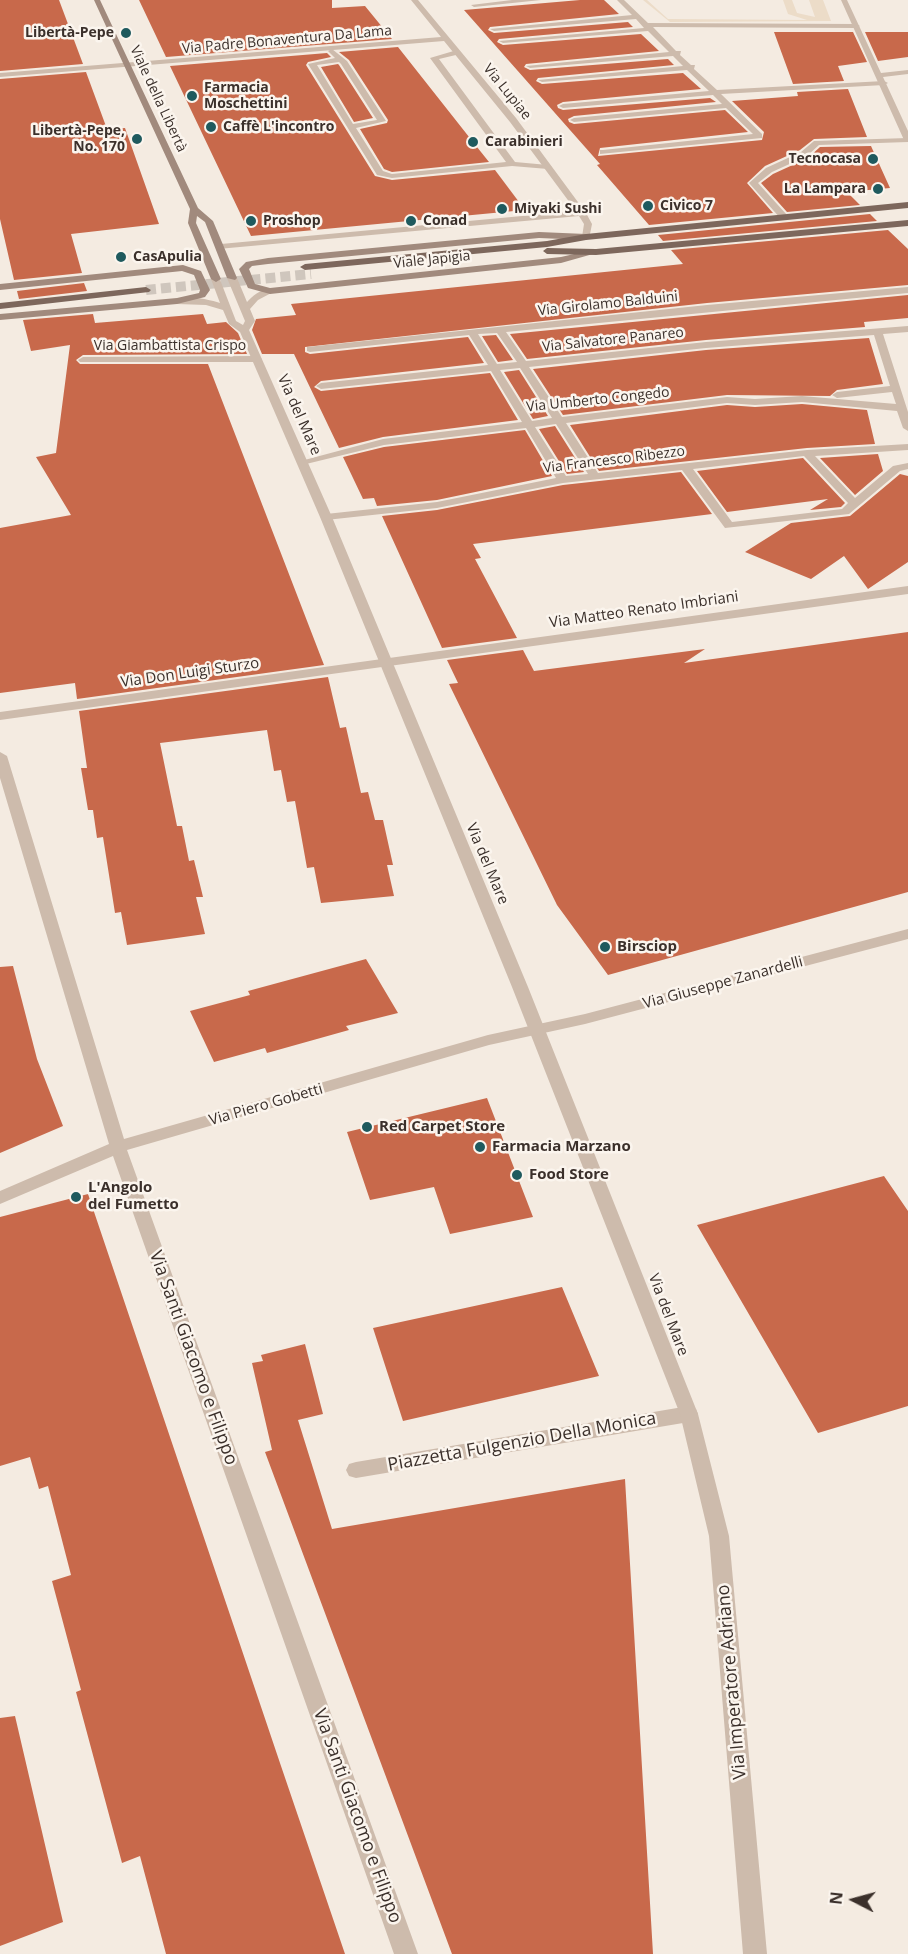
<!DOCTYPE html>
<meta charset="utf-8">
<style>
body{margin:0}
#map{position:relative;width:908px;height:1954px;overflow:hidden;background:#f4ebe1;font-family:"Open Sans",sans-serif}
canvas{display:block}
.north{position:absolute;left:824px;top:1870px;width:60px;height:60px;-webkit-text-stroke:4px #fbf5ee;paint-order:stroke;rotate:276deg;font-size:16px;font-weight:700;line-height:24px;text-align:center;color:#3b302b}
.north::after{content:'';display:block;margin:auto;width:21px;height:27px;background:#3b302b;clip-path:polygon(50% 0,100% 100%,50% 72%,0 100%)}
</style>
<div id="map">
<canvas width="908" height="1954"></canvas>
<div class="north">N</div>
</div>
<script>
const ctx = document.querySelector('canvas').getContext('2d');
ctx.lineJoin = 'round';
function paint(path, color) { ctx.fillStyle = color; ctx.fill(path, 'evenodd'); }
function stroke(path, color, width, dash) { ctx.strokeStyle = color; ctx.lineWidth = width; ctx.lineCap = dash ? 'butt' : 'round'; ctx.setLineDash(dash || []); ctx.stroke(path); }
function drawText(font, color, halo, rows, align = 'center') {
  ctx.font = font + ' "Open Sans",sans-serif'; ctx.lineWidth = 5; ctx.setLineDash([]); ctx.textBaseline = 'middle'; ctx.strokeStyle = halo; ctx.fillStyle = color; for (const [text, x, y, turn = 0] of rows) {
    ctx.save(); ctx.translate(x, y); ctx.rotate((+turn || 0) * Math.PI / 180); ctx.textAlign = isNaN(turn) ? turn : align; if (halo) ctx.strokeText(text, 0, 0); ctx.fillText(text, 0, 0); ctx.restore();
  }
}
paint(new Path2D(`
 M 643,0 L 647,0 L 668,19 L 807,20 L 788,14 L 783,0 L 792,0 L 797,13 L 815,17 L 809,0 L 823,0 L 831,21 L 670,22 Z`), '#ecdcc8');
paint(new Path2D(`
 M 0,0 L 59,0 L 83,64 L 0,71 Z
 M 139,0 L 332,0 L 332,8 L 365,6 L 392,39 L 166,57 Z
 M 580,0 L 604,0 L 619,14 L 490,27 L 488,30 L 494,33 L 628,22 L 633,27 L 499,39 L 497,42 L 503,45 L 641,34 L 659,51 L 526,64 L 524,67 L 530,70 L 668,59 L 674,65 L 538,78 L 536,81 L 542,84 L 683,73 L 701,89 L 563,102 L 557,105 L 558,108 L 563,110 L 710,98 L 716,102 L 574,116 L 568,119 L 569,122 L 574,124 L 725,110 L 748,132 L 600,148 L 598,156 L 762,140 L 764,132 L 732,101 L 798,96 L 797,92 L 848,89 L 867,137 L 814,139 L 800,150 L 765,166 L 747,183 L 773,213 L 649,225 L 597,165 L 600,164 L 464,10 Z
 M 774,32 L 853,32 L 867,62 L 838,66 L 844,81 L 793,84 Z
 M 865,32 L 908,32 L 908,57 L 878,61 Z
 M 398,47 L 473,142 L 489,162 L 392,172 L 384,169 L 360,129 L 387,123 L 388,120 L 349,60 L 339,52 Z
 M 327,53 L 331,57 L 308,62 L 306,65 L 375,176 L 392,180 L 495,170 L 525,210 L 251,236 L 170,66 Z
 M 338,64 L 339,65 L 373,118 L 354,122 L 321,67 Z
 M 86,72 L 107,129 L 125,128 L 159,224 L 71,234 L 82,273 L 14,280 L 0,219 L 0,79 Z
 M 871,146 L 890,188 L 847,192 L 860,205 L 787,212 L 761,183 L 773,174 L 808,158 L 820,147 Z
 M 870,214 L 877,221 L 663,241 L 658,235 Z
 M 888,230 L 908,249 L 908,285 L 707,303 L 305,347 L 305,352 L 310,354 L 468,337 L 484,363 L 321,381 L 314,387 L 321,391 L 490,373 L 518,420 L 383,437 L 339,448 L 294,354 L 262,354 L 252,330 L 256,319 L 296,315 L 291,304 L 683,264 L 671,250 Z
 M 84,283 L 87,291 L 19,299 L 17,291 Z
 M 908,295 L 908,318 L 864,322 L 865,327 L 706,340 L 527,359 L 510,334 Z
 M 93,314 L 95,323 L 203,314 L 207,324 L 226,322 L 238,333 L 247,354 L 83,355 L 76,360 L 80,364 L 208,364 L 324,665 L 77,699 L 75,683 L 0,693 L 0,528 L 71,515 L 36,457 L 56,453 L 70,345 L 31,351 L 23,320 Z
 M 496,335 L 513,360 L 498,362 L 482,336 Z
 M 869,338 L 883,384 L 837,390 L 830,396 L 727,395 L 563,415 L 533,369 L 706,350 Z
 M 519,370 L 548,416 L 533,419 L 504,372 Z
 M 802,404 L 867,410 L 875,444 L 807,448 L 599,471 L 570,425 L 727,405 L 755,407 Z
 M 555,426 L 584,472 L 567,474 L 539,429 Z
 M 525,430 L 552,476 L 437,500 L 377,506 L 374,498 L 363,499 L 343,457 L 384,447 Z
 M 878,454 L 883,471 L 855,495 L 820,458 Z
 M 803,458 L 845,503 L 841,507 L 810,510 L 828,499 L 727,512 L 697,471 Z
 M 681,472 L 712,514 L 473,544 L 481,558 L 475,559 L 517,638 L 442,648 L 382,516 L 437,510 L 563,485 Z
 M 900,474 L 908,476 L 908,562 L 868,589 L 844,556 L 811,579 L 745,552 L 791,523 L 850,516 Z
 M 908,632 L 908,892 L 608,975 L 557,905 L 449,684 L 458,683 L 447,660 L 523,650 L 534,671 L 705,649 L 684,663 Z
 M 328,677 L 340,728 L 346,727 L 361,793 L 368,792 L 375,820 L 383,820 L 393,865 L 387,865 L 394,896 L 321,903 L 314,867 L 307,868 L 295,801 L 287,802 L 281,770 L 274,771 L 267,730 L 160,743 L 177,826 L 182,826 L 189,861 L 194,860 L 203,897 L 196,897 L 205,934 L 127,945 L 121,912 L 115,913 L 103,837 L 97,838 L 93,810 L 88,810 L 81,768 L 87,768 L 79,711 Z
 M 366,959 L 398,1013 L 346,1026 L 349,1030 L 267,1053 L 265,1048 L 214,1062 L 190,1011 L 250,995 L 248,991 Z
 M 13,966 L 37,1059 L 63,1126 L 0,1153 L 0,967 Z
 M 487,1098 L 533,1217 L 450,1234 L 434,1187 L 370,1200 L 347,1132 Z
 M 884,1176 L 908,1211 L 908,1406 L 818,1433 L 697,1225 Z
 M 88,1194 L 281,1766 L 345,1954 L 166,1954 L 140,1856 L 122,1863 L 76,1692 L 81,1690 L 52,1581 L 71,1575 L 48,1486 L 39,1489 L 30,1457 L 0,1466 L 0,1217 Z
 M 562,1287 L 599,1376 L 403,1421 L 373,1328 Z
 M 305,1344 L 323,1414 L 298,1420 L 332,1529 L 625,1479 L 653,1954 L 452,1954 L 265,1452 L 272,1450 L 252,1363 L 263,1361 L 261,1355 Z
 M 15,1716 L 63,1922 L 0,1946 L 0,1718 Z`), '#c8694b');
stroke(new Path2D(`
 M 146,290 L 311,274`), '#cfc6bd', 10, [10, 5]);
paint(new Path2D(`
 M 512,0 L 541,0 L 474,7 L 471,5 Z
 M 617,0 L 624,0 L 648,23 L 856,24 L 860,26 L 856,28 L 653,27 L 676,51 L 681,51 L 680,55 L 691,65 L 695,65 L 694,69 L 717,90 L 884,81 L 888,83 L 884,85 L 721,94 L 762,134 L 762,138 L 600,154 L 600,150 L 603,150 L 753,134 L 726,108 L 574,122 L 570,120 L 574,118 L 722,104 L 713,95 L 563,108 L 559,106 L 563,104 L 709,91 L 687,70 L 542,82 L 538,80 L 683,66 L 673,56 L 530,68 L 526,66 L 669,52 L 648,31 L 503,43 L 499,41 L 644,28 L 636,19 L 494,31 L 490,29 L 632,15 Z
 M 332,49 L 347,61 L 386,121 L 356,128 L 383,171 L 392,174 L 506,162 L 430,58 L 457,50 L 460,54 L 439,59 L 515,162 L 548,165 L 552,167 L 548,169 L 512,166 L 392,178 L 377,175 L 308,64 L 335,58 L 328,51 ZM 339,62 L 341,64 L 377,120 L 353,124 L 317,65 Z
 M 908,138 L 908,142 L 819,145 L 807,156 L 772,172 L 758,183 L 787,215 L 787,219 L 781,219 L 749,183 L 766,168 L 801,152 L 814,141 Z`), '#cdbbac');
paint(new Path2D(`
 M 411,0 L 418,0 L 516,118 L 586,213 L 592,224 L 589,239 L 582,237 L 584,224 L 579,216 L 218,249 L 218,245 L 221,244 L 576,211 L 510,122 L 444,41 L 0,77 L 0,73 L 441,37 Z
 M 841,0 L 847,0 L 881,73 L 908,70 L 908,74 L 883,77 L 908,131 L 908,142 L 904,140 Z
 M 908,287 L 908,293 L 506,332 L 526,361 L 706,342 L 908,326 L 908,332 L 883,334 L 908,412 L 908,431 L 903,428 L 897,411 L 802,402 L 755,405 L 727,403 L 566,423 L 598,473 L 807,450 L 908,444 L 908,450 L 815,456 L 855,498 L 893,466 L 908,463 L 908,469 L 900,471 L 849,514 L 725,528 L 682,470 L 563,483 L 437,508 L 326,520 L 320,517 L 326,514 L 437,502 L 556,478 L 526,428 L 384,445 L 302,465 L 297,462 L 383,439 L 522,422 L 491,371 L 321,389 L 316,386 L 321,383 L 488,365 L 469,335 L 310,352 L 307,351 L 307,347 L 707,305 ZM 497,333 L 517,362 L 497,364 L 478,334 ZM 874,335 L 890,386 L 837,392 L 832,395 L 837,398 L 892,392 L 896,404 L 802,396 L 755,399 L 727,397 L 562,417 L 529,367 L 706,348 ZM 520,368 L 552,418 L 532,421 L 500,370 ZM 556,424 L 588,474 L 566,476 L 535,427 ZM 804,456 L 848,503 L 842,509 L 732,522 L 693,469 Z
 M 83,357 L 257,356 L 262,359 L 257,362 L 80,362 L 78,360 Z
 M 908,586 L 908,594 L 0,720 L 0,712 Z
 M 0,752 L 7,756 L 124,1139 L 488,1035 L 585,1014 L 908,929 L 908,939 L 585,1024 L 489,1045 L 127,1150 L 418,1954 L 394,1954 L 113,1156 L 0,1204 L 0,1191 L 109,1144 L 0,778 Z
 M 689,1406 L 696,1409 L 698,1414 L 696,1419 L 689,1422 L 356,1478 L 349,1476 L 346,1470 L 349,1464 L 356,1462 Z`), '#cdbbac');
paint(new Path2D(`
 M 232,275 L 237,278 L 247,302 C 253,295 266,285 275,291 L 258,300 L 250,309 L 255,321 L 249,330 L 332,517 L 528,987 L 698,1414 L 729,1536 L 767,1954 L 743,1954 L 709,1536 L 680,1414 L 512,987 L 320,517 L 240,332 L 229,324 L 223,310 L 206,305 L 177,304 L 172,301 C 183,294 208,299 220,303 L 211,279 L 219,277 L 236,321 L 243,325 L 245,321 L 227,278 Z`), '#cdbbac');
paint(new Path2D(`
 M 94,0 L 100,0 L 198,208 L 213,221 L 237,278 L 235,280 L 227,278 L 205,222 L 197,216 L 196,223 L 221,279 L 216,282 L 211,279 L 188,223 L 190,209 Z
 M 539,232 L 586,234 L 590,237 L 586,240 L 539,238 L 268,264 L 252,266 L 249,269 L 255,284 L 270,288 L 561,257 L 596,249 L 600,252 L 561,263 L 270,294 L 248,288 L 239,269 L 246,262 L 268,258 Z
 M 183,265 L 201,271 L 210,290 L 205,297 L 177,304 L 0,320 L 0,314 L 177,298 L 199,293 L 200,290 L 194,275 L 182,271 L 0,290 L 0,284 Z`), '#a18a7d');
paint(new Path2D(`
 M 908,202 L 908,208 L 586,240 L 547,247 L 305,270 L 300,267 L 305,264 L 547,241 L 586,234 Z
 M 908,220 L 908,226 L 596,255 L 547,254 L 543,251 L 547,248 L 596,249 Z
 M 146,287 L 151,290 L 149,292 L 0,309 L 0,303 Z`), '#7d675c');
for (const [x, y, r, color] of [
 [126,33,6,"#1f5a5e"],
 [192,96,6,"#1f5a5e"],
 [211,127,6,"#1f5a5e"],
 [137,139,6,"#1f5a5e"],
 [473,142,6,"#1f5a5e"],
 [873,159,6,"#1f5a5e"],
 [878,189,6,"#1f5a5e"],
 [648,206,6,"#1f5a5e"],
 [502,209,6,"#1f5a5e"],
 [251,221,6,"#1f5a5e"],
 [411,221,6,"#1f5a5e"],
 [121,257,6,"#1f5a5e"],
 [605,947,6,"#1f5a5e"],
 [367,1127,6,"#1f5a5e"],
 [480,1147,6,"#1f5a5e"],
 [517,1175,6,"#1f5a5e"],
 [76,1197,6,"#1f5a5e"]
]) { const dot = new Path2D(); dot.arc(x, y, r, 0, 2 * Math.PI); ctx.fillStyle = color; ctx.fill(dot); stroke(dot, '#fbf5ee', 2); }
drawText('bold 14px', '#3b302b', '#fbf5ee', [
 ["Libertà-Pepe",114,33,"right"],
 ["Farmacia",204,88],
 ["Moschettini",204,104],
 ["Caffè L'incontro",223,127],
 ["Libertà-Pepe,",125,131,"right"],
 ["No. 170",125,147,"right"],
 ["Carabinieri",485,142],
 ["Tecnocasa",861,159,"right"],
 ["La Lampara",866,189,"right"],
 ["Civico 7",660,206],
 ["Miyaki Sushi",514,209],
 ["Proshop",263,221],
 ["Conad",423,221],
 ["CasApulia",133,257]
], 'left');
drawText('14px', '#3b302b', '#fbf5ee', [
 ["Via Padre Bonaventura Da Lama",287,40,-5],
 ["Via Lupiae",507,92,51],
 ["Viale della Libertà",158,99,65],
 ["Viale Japigia",432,260,-6],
 ["Via Girolamo Balduini",608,304,-6],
 ["Via Salvatore Panareo",613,340,-6],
 ["Via Giambattista Crispo",170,346],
 ["Via Umberto Congedo",598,400,-6],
 ["Via Francesco Ribezzo",614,460,-7]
]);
drawText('15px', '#3b302b', '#fbf5ee', [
 ["Via del Mare",299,415,66],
 ["Via Matteo Renato Imbriani",644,610,-8],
 ["Via Don Luigi Sturzo",190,673,-8],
 ["Via del Mare",487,864,67],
 ["Via Giuseppe Zanardelli",723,983,-15],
 ["Via Piero Gobetti",266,1105,-16],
 ["Via del Mare",668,1315,69]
]);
drawText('bold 15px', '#3b302b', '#fbf5ee', [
 ["Birsciop",617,947],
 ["Red Carpet Store",379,1127],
 ["Farmacia Marzano",492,1147],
 ["Food Store",529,1175],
 ["L'Angolo",88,1188],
 ["del Fumetto",88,1205]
], 'left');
drawText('18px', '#3b302b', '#fbf5ee', [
 ["Via Santi Giacomo e Filippo",193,1358,70],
 ["Piazzetta Fulgenzio Della Monica",522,1442,-10],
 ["Via Imperatore Adriano",732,1682,-95],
 ["Via Santi Giacomo e Filippo",357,1816,70]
]);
</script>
